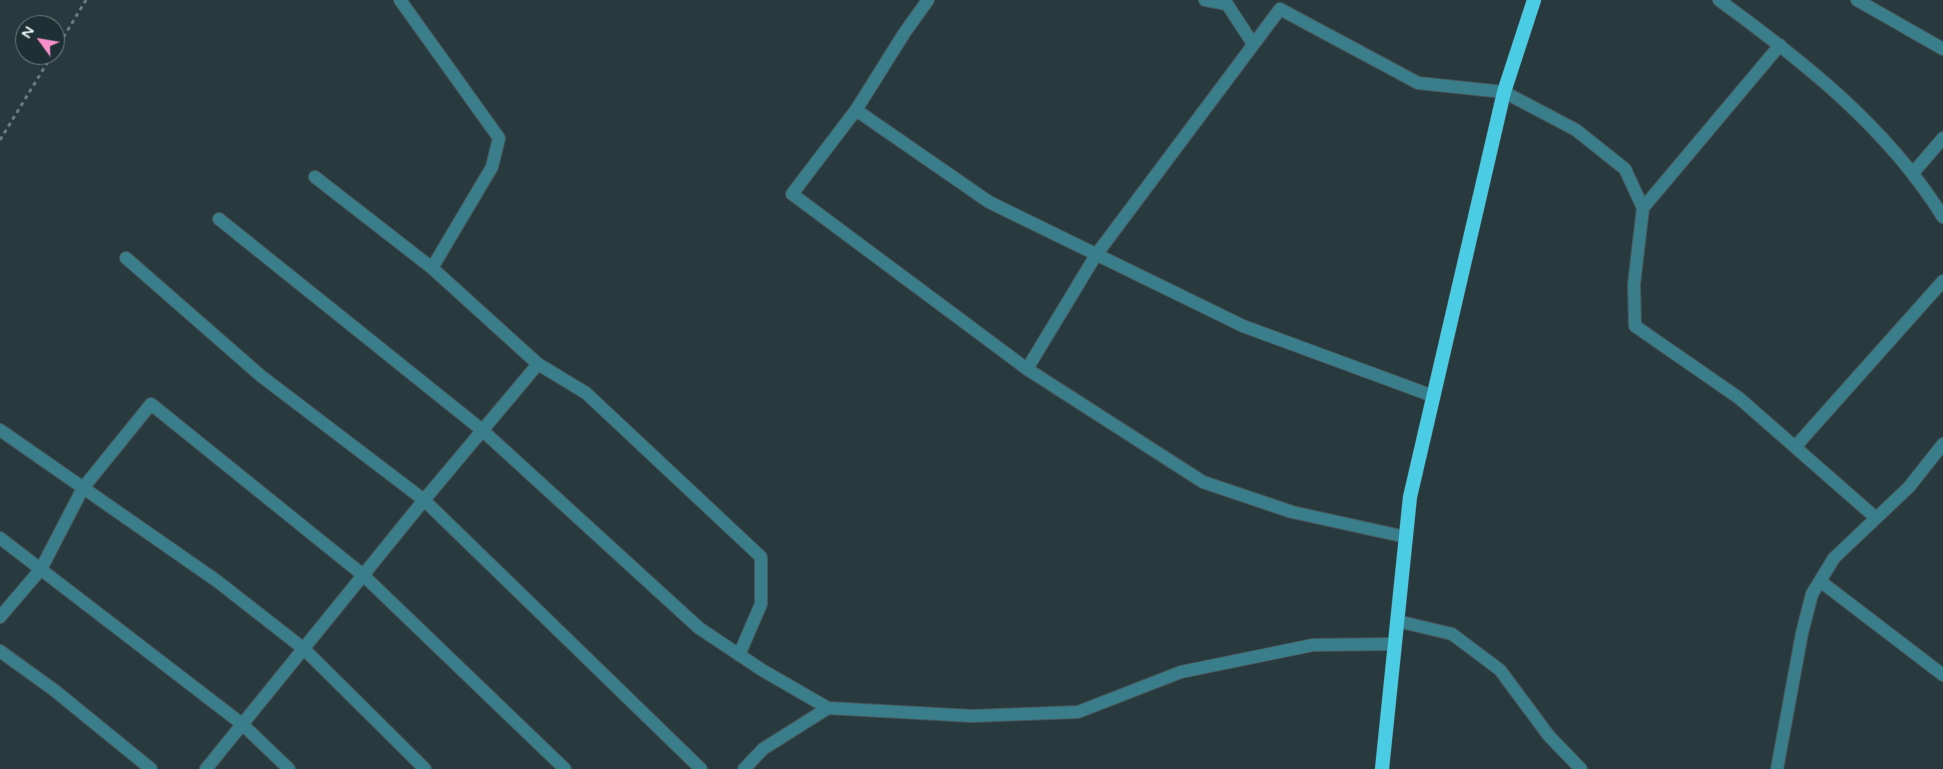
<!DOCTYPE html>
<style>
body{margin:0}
#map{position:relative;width:1943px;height:769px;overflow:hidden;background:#283a3e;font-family:"Varela Round",sans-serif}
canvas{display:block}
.north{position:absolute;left:15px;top:15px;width:50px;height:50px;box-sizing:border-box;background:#1e3033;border:1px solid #707f81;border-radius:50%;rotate:302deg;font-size:14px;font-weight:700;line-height:20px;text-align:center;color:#eaf5f7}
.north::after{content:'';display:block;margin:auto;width:18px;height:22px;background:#f890cb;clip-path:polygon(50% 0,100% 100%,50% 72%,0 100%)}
</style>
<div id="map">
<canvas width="1943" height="769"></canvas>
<div class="north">N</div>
</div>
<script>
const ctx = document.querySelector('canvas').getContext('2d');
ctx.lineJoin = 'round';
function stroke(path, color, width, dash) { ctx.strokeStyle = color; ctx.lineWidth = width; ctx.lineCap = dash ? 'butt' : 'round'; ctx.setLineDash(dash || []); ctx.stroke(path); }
const minor = new Path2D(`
 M 400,0 L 499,138 L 492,167 L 432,268
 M 928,0 L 905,32 L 856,110 L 792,194 L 1027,369 L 1203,482 L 1292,512 L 1406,537
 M 1205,0 L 1227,4 L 1253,44
 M 1719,0 C 1804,62 1887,127 1943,217
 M 1857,0 L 1943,49
 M 856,110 L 989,202 L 1243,326 L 1433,396
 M 1913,173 L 1943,138
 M 315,177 L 432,268 L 538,364 L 586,393 L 761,557 L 761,604 L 739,655
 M 1643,208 L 1780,45
 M 219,219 L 482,430 L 699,628 L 762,670 L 828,708 L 972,716 L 1078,712 L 1181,672 L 1313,645 L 1395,644
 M 126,258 L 261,376 L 424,500 L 701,769
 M 1027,369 L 1096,255 L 1280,9 L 1418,83 L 1504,92 L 1576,130 L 1625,169 L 1643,208 L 1634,284 L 1635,326 L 1739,398 L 1876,518
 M 0,430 L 217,581 L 304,649 L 425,769
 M 1795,447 L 1943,281
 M 0,538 L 242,724 L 289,769
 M 1820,581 L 1943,675
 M 0,617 L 41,569 L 83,488 L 151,404 L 363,575 L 565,769
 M 1397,621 L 1452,634 L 1500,670 L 1549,736 L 1581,769
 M 0,651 L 54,690 L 151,769
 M 206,769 L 424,500 L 538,364
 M 744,769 L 763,749 L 828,708
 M 1777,769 L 1802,633 L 1812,594 L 1834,558 L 1909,487 L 1943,444`);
const trunk = new Path2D(`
 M 1382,769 L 1410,497 L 1504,92 L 1534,0`);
stroke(minor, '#47585c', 14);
stroke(trunk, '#47585c', 15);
stroke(new Path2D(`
 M 55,51 L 86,0
 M 0,140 L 52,55`), '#6c7b7e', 3, [4, 4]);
stroke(minor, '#3b7e8b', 12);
stroke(trunk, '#4acce4', 14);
</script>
